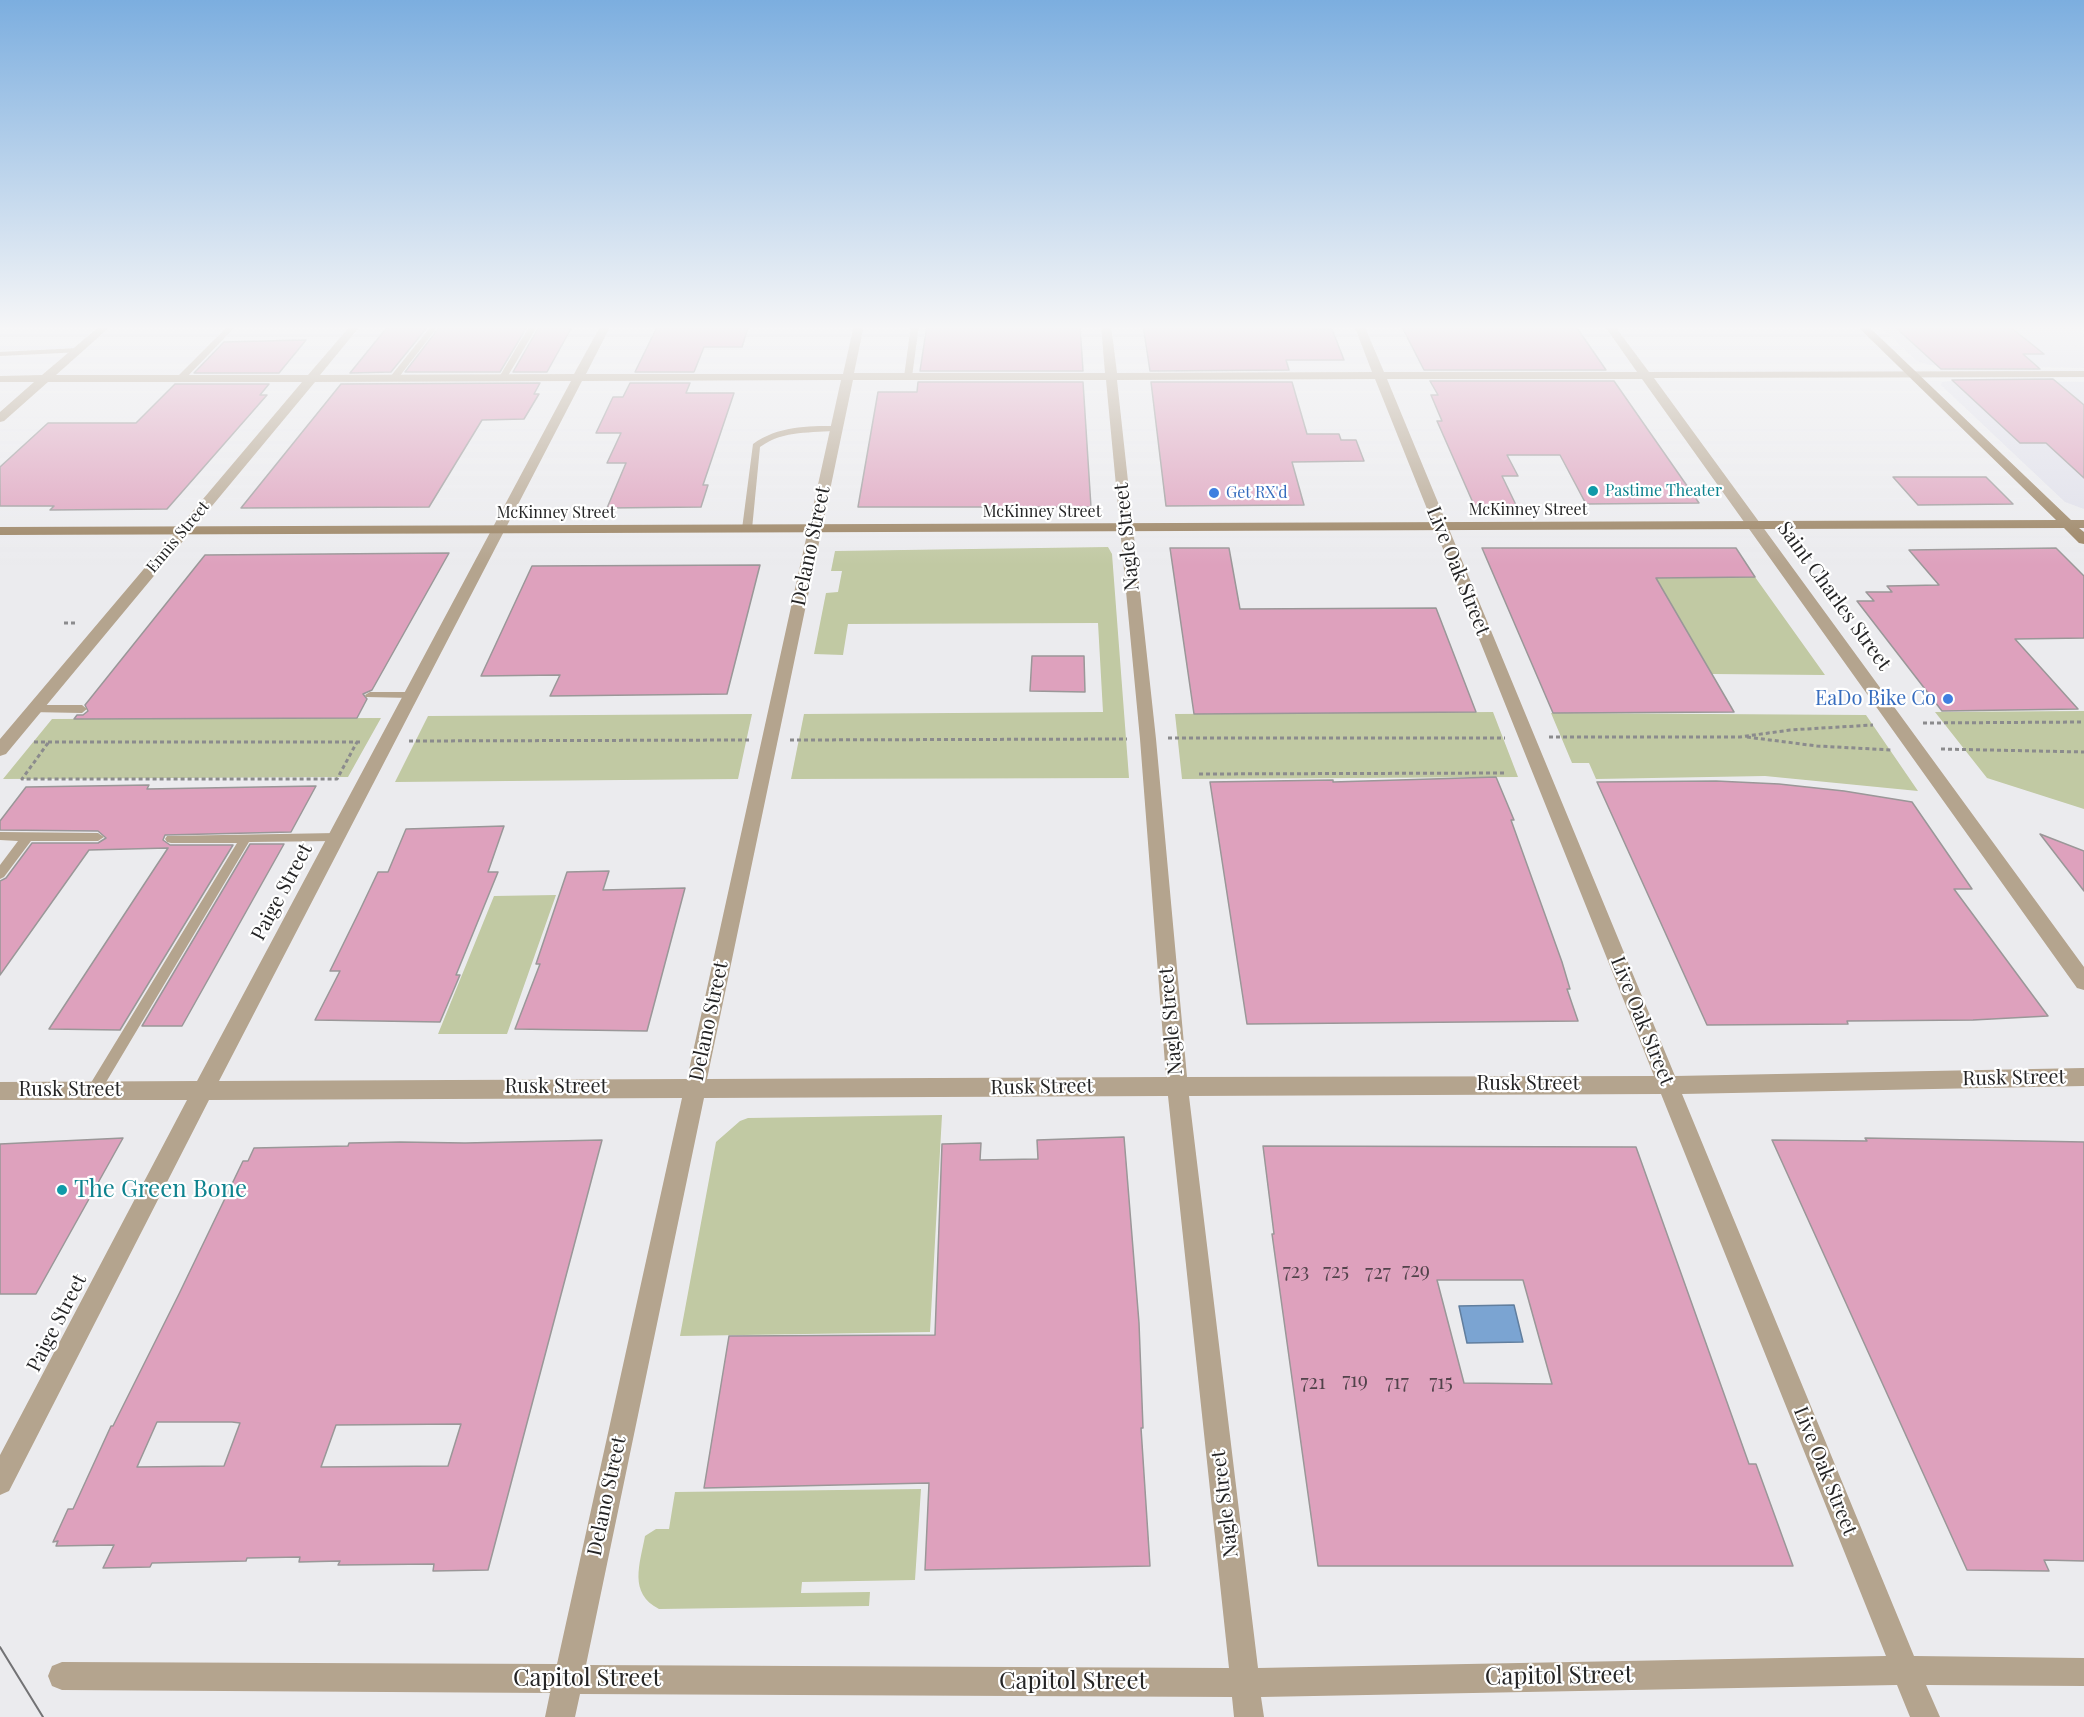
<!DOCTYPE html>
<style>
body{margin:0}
canvas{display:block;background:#ebebee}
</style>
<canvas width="2084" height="1717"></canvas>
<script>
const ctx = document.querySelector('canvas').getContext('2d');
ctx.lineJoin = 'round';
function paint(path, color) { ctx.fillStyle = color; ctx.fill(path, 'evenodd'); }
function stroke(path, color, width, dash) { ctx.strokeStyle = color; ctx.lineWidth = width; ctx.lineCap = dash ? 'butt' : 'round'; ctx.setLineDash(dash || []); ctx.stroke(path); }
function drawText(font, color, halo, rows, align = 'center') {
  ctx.font = font + ' "Playfair Display",serif'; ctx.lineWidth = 4.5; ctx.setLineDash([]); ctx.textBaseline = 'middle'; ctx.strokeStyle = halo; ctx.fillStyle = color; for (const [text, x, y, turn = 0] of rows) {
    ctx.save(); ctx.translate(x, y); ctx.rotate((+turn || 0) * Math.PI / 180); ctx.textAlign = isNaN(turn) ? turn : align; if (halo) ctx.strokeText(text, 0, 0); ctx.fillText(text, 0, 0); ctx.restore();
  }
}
paint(new Path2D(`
 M 1879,325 L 2082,325 L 2084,368 L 1930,365 L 1917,361 Z
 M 1951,381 L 2084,382 L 2084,509 L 2065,502 L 1941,385 L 1942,382 Z`), '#dfdfea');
paint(new Path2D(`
 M 1108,547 L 1112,554 L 1129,778 L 791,779 L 804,714 L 1103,712 L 1098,623 L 848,624 L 843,655 L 814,654 L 826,593 L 838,592 L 842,571 L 831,571 L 835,551 Z
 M 1755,577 L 1825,675 L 1712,674 L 1656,578 Z
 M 2084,711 L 2084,809 L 1987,778 L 1935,712 Z
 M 1493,712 L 1518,777 L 1182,779 L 1175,714 Z
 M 1551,713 L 1866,715 L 1918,791 L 1765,776 L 1596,779 L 1589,763 L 1572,763 Z
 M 752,714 L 738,779 L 395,782 L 428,716 Z
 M 381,718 L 348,777 L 3,779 L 52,719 Z
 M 556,895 L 507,1034 L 438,1034 L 494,896 Z
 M 942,1115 L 930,1332 L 680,1336 L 716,1142 L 740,1121 L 748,1118 Z
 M 921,1489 L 915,1580 L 802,1582 L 801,1593 L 870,1592 L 869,1606 L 659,1609 C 628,1593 640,1564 645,1536 L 656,1529 L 669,1529 L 675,1492 Z`), '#c1c9a3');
const water = new Path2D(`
 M 1514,1305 L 1523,1342 L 1467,1343 L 1459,1306 Z`);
paint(water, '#7ba4d2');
stroke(water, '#617e9e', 1.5);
const building = new Path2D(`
 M 389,325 L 429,325 L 391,372 L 350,373 Z
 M 441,325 L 528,325 L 500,372 L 405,372 Z
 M 540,325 L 573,325 L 547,372 L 513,372 Z
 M 658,325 L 749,325 L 742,347 L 704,347 L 694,372 L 635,372 Z
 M 927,325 L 1080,325 L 1083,371 L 920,371 Z
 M 1143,325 L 1312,325 L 1313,329 L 1332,329 L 1344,360 L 1286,360 L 1289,370 L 1150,371 Z
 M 1401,325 L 1459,325 L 1461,328 L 1511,327 L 1509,325 L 1575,325 L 1606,370 L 1424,370 Z
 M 1893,325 L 2009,326 L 2044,354 L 2023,354 L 2040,369 L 1941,369 Z
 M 306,340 L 279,373 L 194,373 L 224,342 Z
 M 2053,379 L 2084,405 L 2084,478 L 2046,443 L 2020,443 L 1952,380 Z
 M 1430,381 L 1614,381 L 1699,503 L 1586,504 L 1560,455 L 1507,455 L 1518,476 L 1502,476 L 1516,505 L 1474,505 L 1437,421 L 1442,421 L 1431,395 L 1438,395 Z
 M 918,382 L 1083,382 L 1091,507 L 858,507 L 878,392 L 917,392 Z
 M 1151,382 L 1292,382 L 1307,434 L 1339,434 L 1341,440 L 1356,440 L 1364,461 L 1292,462 L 1304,505 L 1166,506 Z
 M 540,383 L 534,394 L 539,394 L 524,419 L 482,420 L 429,507 L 241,508 L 341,384 Z
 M 630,383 L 690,383 L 686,393 L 734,393 L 703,485 L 708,485 L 701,507 L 607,508 L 626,463 L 607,463 L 621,433 L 596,433 L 613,397 L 623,397 Z
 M 175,384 L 269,384 L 260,395 L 267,395 L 167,509 L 50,510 L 54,506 L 0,506 L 0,467 L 48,423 L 136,423 Z
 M 1893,477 L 1986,477 L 2013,504 L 1918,505 Z
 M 1170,548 L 1229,548 L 1240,609 L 1436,608 L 1476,712 L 1194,714 Z
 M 1482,548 L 1736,548 L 1755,577 L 1656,578 L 1734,712 L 1553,713 Z
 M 2056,548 L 2084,576 L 2084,638 L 2015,639 L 2078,709 L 1942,711 L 1857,601 L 1874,601 L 1866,592 L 1892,592 L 1887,586 L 1939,585 L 1909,550 Z
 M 449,553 L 372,690 L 363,694 L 367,699 L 357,718 L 74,719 L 77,715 L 83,715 L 88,711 L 85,705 L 205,555 Z
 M 760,565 L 727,694 L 550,696 L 560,675 L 481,676 L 532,566 Z
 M 1032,656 L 1084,656 L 1085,692 L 1030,691 Z
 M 1496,777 L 1514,820 L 1511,820 L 1562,962 L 1570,989 L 1567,989 L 1578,1021 L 1247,1024 L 1210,782 L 1333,780 L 1333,782 Z
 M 1716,781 L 1779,784 L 1844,791 L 1912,802 L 1972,889 L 1954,889 L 2048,1016 L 1973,1020 L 1847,1021 L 1848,1024 L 1707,1025 L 1597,782 Z
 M 149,785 L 147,789 L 316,786 L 291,832 L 165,835 L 163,840 L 170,845 L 233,845 L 120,1030 L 49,1029 L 168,848 L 89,850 L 0,975 L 0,881 L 6,878 L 32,843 L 98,843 L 106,838 L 98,831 L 0,830 L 0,821 L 26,787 Z
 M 504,826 L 488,872 L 498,872 L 456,975 L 460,975 L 440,1022 L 315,1020 L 340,971 L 330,971 L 359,912 L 378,872 L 388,872 L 406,829 Z
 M 2040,834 L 2084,851 L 2084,891 Z
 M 250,844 L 284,844 L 182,1026 L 142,1026 Z
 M 609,871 L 603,890 L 685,888 L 647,1031 L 515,1029 L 540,964 L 536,964 L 567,872 Z
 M 1124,1137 L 1139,1323 L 1143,1428 L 1141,1428 L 1150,1566 L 925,1570 L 929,1483 L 704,1488 L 729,1336 L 935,1335 L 942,1144 L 981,1143 L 980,1160 L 1038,1159 L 1037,1140 Z
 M 123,1138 L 36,1294 L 0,1294 L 0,1144 Z
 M 1865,1138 L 2084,1142 L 2084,1561 L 2044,1560 L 2049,1571 L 1967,1570 L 1772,1140 L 1867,1141 Z
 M 602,1140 L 488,1570 L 433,1571 L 434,1564 L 338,1565 L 340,1561 L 299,1562 L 300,1557 L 247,1558 L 246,1561 L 152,1563 L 150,1567 L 103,1568 L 114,1545 L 56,1546 L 58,1541 L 53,1542 L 68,1509 L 73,1509 L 111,1426 L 113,1426 L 179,1294 L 243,1161 L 248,1161 L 254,1148 L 348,1146 L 349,1143 L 400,1142 L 465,1143 ZM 157,1422 L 232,1422 L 240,1423 L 224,1466 L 137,1467 ZM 461,1424 L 448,1466 L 321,1467 L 336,1425 Z
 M 1263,1146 L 1636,1147 L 1749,1464 L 1756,1464 L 1793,1566 L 1318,1566 L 1272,1234 L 1274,1234 ZM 1437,1280 L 1523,1280 L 1552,1384 L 1464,1383 Z`);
paint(building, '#dea1bd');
stroke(building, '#9a9798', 1.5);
stroke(new Path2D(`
 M 64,623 L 76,623
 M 1923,723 L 2084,722
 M 1549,737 L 1740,737 L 1790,730 L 1873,725
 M 1747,737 L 1817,746 L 1892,750
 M 1168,738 L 1505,738
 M 790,740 L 1127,739
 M 409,741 L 749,740
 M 34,742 L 362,742
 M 48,743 L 22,779 L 337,779 L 357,742
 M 1941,749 L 2084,752
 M 1199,774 L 1504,773`), '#8b8b8d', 3, [4, 3]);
paint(new Path2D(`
 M 229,325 L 237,325 L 183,381 L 177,381 L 177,377 Z
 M 432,325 L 439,325 L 396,381 L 390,381 L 390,377 Z
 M 530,325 L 538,325 L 506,379 L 499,381 L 498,379 Z
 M 911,325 L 919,325 L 912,377 L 908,379 L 904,377 Z
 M 78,348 L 82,350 L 81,352 L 0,356 L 0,352 Z
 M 836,426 L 839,426 L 839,430 C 811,434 785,429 760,447 L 752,529 L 750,531 L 744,531 L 742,529 L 753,444 C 778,426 807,426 836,426 Z
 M 370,692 L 411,692 L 416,695 L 411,698 L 366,697 L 365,695 Z
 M 34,705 L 82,705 L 87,709 L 82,713 L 30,712 L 29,709 Z
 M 0,832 L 98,833 L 104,837 L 98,841 L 31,841 L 4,877 L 0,879 L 0,865 L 18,841 L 0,840 Z
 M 336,833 L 342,837 L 336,841 L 249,842 L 99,1094 L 94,1096 L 89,1094 L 87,1090 L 89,1086 L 237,843 L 171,843 L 167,842 L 165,839 L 167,836 Z`), '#b4a48e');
paint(new Path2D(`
 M 101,325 L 112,325 L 56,375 L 308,375 L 351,325 L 361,325 L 320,375 L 574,374 L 601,325 L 611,325 L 586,374 L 843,374 L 854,325 L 864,325 L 854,373 L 1105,373 L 1101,325 L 1111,325 L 1117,373 L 1372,372 L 1354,325 L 1364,325 L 1384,372 L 1637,372 L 1604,325 L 1614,325 L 1649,372 L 2084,371 L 2084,377 L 1654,378 L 2084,967 L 2084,990 L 2077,988 L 1642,379 L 1387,379 L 1675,1076 L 2084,1068 L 2084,1086 L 1682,1094 L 1914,1656 L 2084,1658 L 2084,1686 L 1926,1685 L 1940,1717 L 1910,1717 L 1897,1685 L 1261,1697 L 1264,1717 L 1234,1717 L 1232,1697 L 580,1694 L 575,1717 L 545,1717 L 550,1693 L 62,1690 L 52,1686 L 48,1676 L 52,1666 L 62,1662 L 557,1664 L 682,1098 L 209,1100 L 9,1491 L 0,1495 L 0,1455 L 187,1100 L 0,1100 L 0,1082 L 197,1081 L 571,381 L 315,382 L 6,754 L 0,756 L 0,739 L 302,382 L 48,382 L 4,421 L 0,422 L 0,412 L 34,382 L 0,382 L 0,376 L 42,375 ZM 1375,379 L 1654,1076 L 1187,1077 L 1156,739 L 1117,380 ZM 841,380 L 687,1079 L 219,1081 L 582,381 ZM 853,380 L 1106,380 L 1140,739 L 1166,1077 L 707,1079 ZM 1661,1094 L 1886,1656 L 1258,1668 L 1189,1096 ZM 1168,1096 L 1229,1668 L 586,1665 L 704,1098 Z`), '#b4a48e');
paint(new Path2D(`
 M 1856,325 L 1867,325 L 2071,520 L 2084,520 L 2084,528 L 2079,528 L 2084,532 L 2084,544 L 2079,543 L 2064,528 L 0,535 L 0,527 L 2056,520 Z`), '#998160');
stroke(new Path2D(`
 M 0,1647 L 43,1717`), '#737375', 2);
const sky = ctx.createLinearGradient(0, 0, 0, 565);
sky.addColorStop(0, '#7caedf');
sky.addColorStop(0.58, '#f6f6f7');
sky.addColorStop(1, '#f6f6f700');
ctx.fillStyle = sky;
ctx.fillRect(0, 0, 2084, 565);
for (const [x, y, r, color] of [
 [1593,491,6,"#0f9aa8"],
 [1214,493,6,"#3f7fe0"],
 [1948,699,6,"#3f7fe0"],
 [62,1190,6,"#0f9aa8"]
]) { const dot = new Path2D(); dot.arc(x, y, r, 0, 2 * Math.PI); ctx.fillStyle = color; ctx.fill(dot); stroke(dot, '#fff', 2); }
drawText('16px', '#0d838f', '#fff', [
 ["Pastime Theater",1605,491]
], 'left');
drawText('16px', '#366cbe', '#fff', [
 ["Get RX'd",1226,493]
], 'left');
drawText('16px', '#242425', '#fff', [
 ["McKinney Street",1528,510],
 ["McKinney Street",1042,512],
 ["McKinney Street",556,513],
 ["Ennis Street",178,537,-50]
]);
drawText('20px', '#242425', '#fff', [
 ["Nagle Street",1127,537,-96],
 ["Delano Street",811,546,-78],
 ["Live Oak Street",1458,571,68],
 ["Saint Charles Street",1834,596,54],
 ["Paige Street",282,892,-62],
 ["Delano Street",709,1021,-78],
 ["Nagle Street",1171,1021,-95],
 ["Live Oak Street",1642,1021,68],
 ["Rusk Street",2014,1078,-1],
 ["Rusk Street",1528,1084],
 ["Rusk Street",556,1087],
 ["Rusk Street",1042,1087,-1],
 ["Rusk Street",70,1090],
 ["Paige Street",57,1323,-63],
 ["Live Oak Street",1825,1471,68],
 ["Delano Street",607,1496,-78],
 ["Nagle Street",1225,1504,-97]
]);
drawText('20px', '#366cbe', '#fff', [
 ["EaDo Bike Co",1936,699]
], 'right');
drawText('20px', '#52434b', null, [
 ["729",1416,1271],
 ["723",1296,1272],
 ["725",1336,1272],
 ["727",1378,1273],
 ["719",1355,1381],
 ["721",1313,1383],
 ["717",1397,1383],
 ["715",1441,1383]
]);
drawText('24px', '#0d838f', '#fff', [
 ["The Green Bone",74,1190]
], 'left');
drawText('24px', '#242425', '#fff', [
 ["Capitol Street",1559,1676,-1],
 ["Capitol Street",587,1679],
 ["Capitol Street",1073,1682]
]);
</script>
